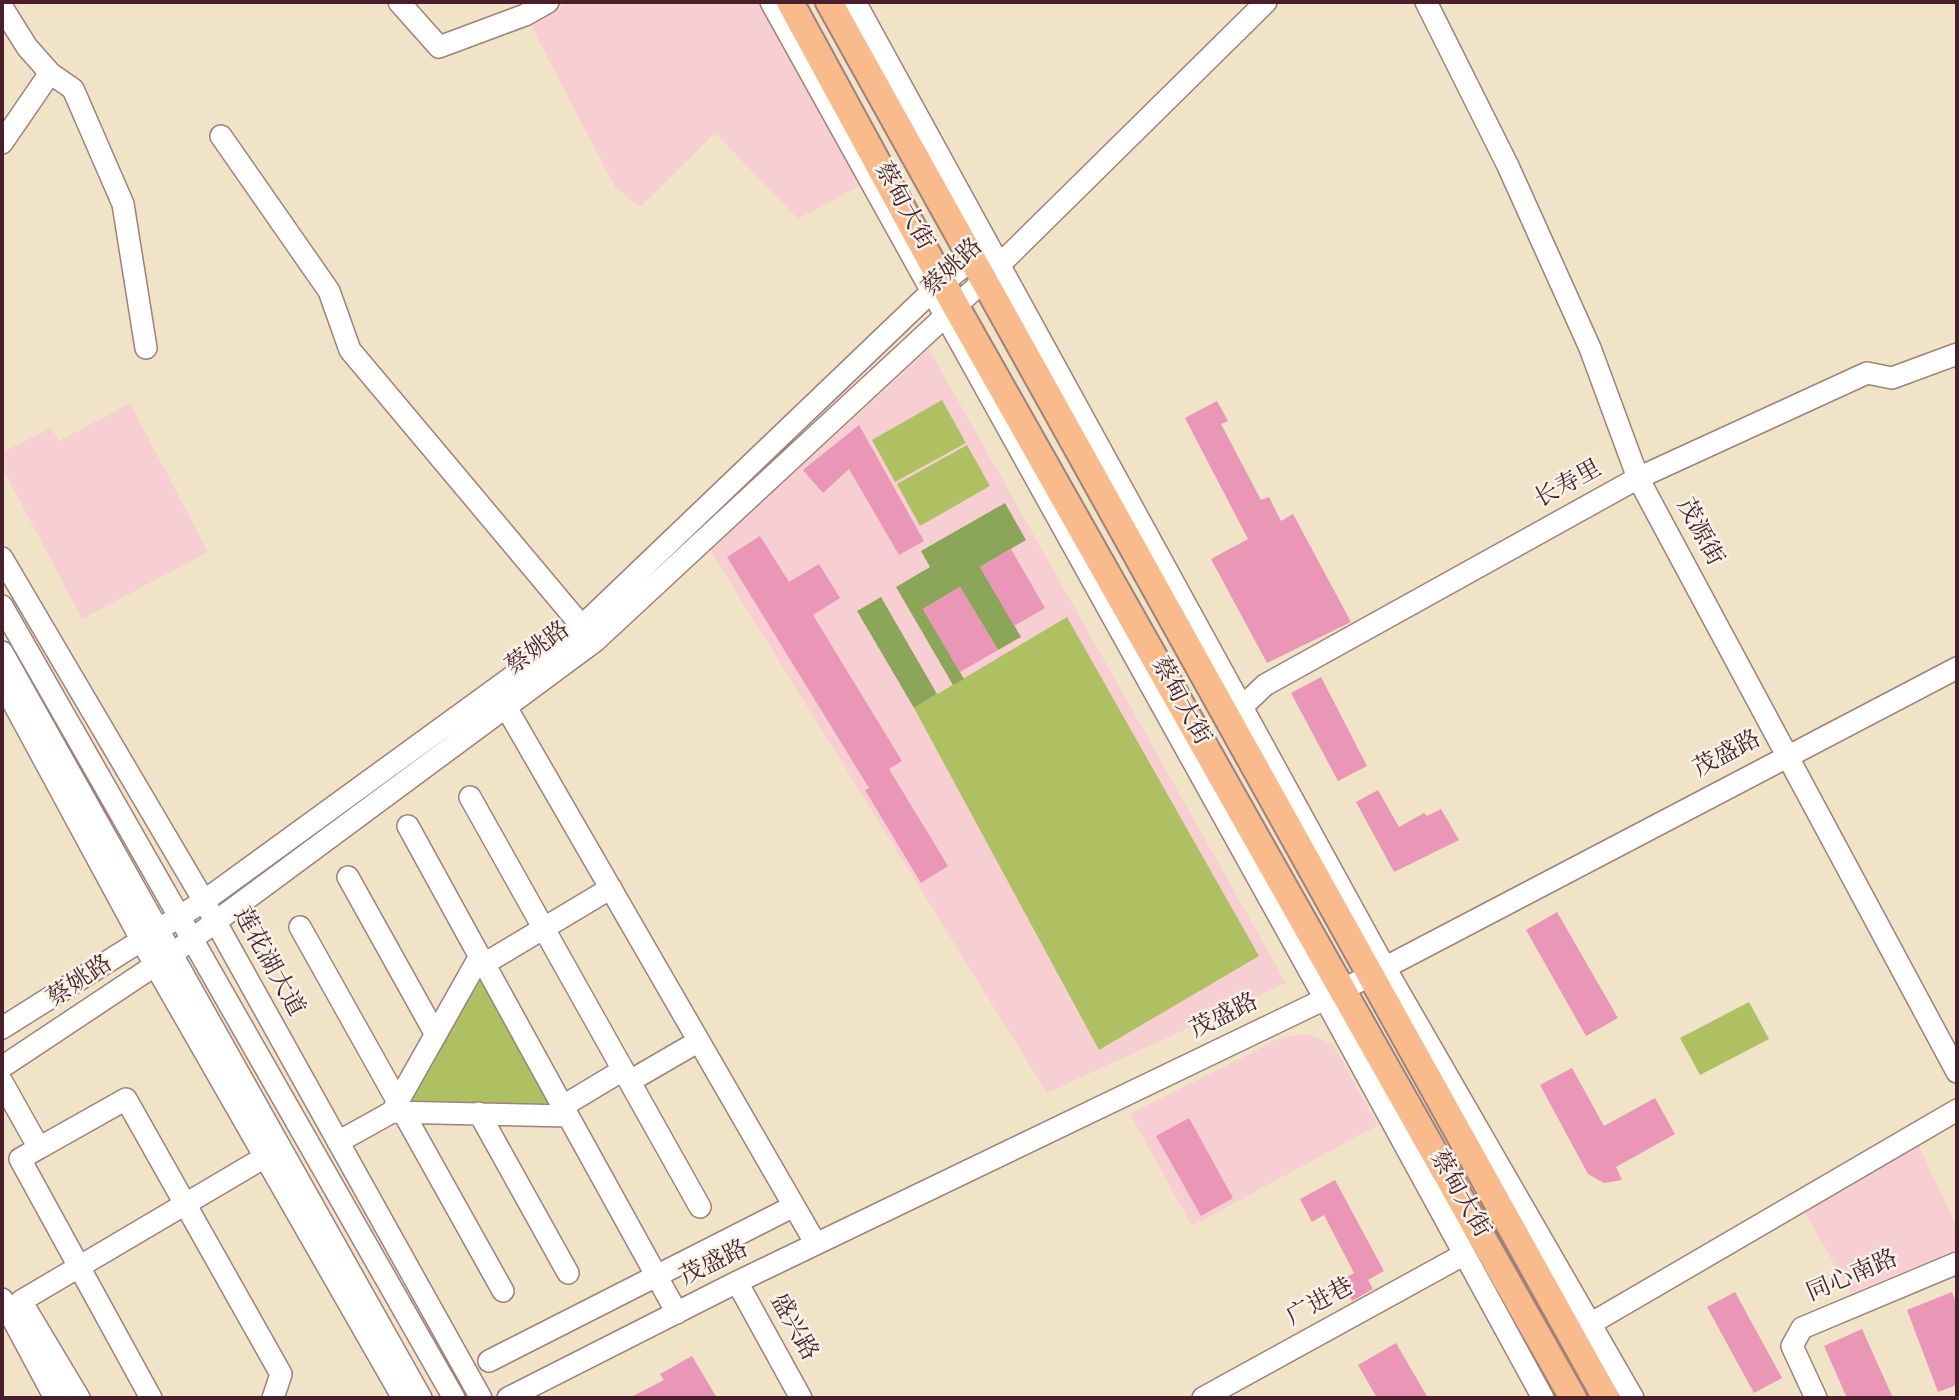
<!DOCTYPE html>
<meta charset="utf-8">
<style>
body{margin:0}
#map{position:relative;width:1959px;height:1400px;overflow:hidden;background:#f1e3c8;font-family:Vollkorn,serif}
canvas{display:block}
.frame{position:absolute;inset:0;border:4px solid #4a1f2b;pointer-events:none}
</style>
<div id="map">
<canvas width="1959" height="1400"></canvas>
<div class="frame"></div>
</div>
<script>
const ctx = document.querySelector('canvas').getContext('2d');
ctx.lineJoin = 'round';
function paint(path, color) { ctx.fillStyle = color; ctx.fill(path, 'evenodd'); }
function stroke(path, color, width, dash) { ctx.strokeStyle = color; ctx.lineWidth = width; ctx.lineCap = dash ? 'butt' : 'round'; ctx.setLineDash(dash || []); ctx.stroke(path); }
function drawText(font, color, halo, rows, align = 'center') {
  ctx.font = font + ' Vollkorn,"Noto Serif SC",serif'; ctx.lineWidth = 5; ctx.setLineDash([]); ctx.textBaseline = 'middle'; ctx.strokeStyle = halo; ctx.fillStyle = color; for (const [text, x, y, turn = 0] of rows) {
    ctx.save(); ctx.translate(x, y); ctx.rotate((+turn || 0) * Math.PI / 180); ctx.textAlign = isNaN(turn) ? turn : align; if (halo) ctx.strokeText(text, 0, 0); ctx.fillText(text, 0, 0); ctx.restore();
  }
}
paint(new Path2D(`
 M 568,2 L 759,2 L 859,186 L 798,219 L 715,133 L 640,207 L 615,187 L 530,24 Z
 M 929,349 L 1286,983 L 1047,1093 L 710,550 Z
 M 130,403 L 208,552 L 82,619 L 2,467 L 2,452 L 51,428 L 59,441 Z
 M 1309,1034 L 1333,1045 L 1378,1125 L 1192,1226 L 1130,1114 L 1282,1037 Z
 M 1919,1146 L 1957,1227 L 1957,1251 L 1851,1293 L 1804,1212 Z`), '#f7cfd3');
paint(new Path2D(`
 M 942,400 L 966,443 L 895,482 L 872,440 Z
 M 967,445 L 990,486 L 920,526 L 897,484 Z
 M 1067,617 L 1259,956 L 1099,1050 L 914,708 Z
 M 483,976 L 554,1105 L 404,1104 Z
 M 1749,1002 L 1769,1039 L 1700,1075 L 1680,1038 Z`), '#afc063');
paint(new Path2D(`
 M 1005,503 L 1026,540 L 980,567 L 1021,637 L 998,650 L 960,587 L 923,609 L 964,679 L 953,685 L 896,587 L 930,567 L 921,551 Z
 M 881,597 L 937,694 L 914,708 L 857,611 Z`), '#8ba659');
paint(new Path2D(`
 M 1217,401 L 1228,421 L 1221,424 L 1261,500 L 1269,497 L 1281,521 L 1293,514 L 1351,622 L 1267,663 L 1211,559 L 1248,539 L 1185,418 Z
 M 859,425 L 924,541 L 899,555 L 849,469 L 823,493 L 803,470 Z
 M 760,536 L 789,582 L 819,564 L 840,598 L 813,615 L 902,761 L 889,769 L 948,866 L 921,883 L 865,790 L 869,788 L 727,557 Z
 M 1011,549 L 1045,608 L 1014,626 L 980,567 Z
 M 960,587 L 998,650 L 960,672 L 923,609 Z
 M 1321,677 L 1367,766 L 1338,781 L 1291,693 Z
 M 1378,790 L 1399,827 L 1424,813 L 1427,816 L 1441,809 L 1459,840 L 1394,872 L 1356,802 Z
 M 1557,912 L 1618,1018 L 1586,1036 L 1526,930 Z
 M 1572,1068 L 1604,1126 L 1655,1098 L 1675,1134 L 1616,1167 L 1622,1180 L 1604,1183 L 1588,1174 L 1540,1085 Z
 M 1189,1118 L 1233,1198 L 1201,1216 L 1156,1136 Z
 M 1335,1180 L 1384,1271 L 1368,1280 L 1373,1289 L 1352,1301 L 1340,1281 L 1354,1273 L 1324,1215 L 1312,1222 L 1300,1199 Z
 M 1735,1292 L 1782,1378 L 1754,1393 L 1707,1307 Z
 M 1952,1292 L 1957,1306 L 1957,1385 L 1938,1392 L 1907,1310 Z
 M 1862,1329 L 1893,1398 L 1847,1398 L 1824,1346 Z
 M 1396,1343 L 1428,1398 L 1377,1398 L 1358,1365 Z
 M 692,1356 L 717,1398 L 629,1398 L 664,1380 L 660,1374 Z`), '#ea96b6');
const minor = new Path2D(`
 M 399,2 L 439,47 L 525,15 L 548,2
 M 771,2 L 1325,999 L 1543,1398
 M 855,2 L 1384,966 L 1633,1398
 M 1426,2 L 1508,166 L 1590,348 L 1638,478 L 1957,1072
 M 2,7 L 27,47 L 50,73 L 73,89 L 123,204 L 146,348
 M 221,136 L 329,291 L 350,350 L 590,636
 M 2,143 L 50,73
 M 2,558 L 204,901 L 481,1398
 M 2,606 L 454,1398
 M 2,652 L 421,1398
 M 2,682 L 155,965 L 403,1398
 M 499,695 L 816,1244
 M 1231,712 L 1244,705 L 1265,685 L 1638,478 L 1867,373 L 1892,378 L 1957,354
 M 470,797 L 700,1207
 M 408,826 L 486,968
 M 348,877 L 436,1035
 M 300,927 L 398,1102 L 392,1112 L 403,1112 L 503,1291
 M 484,964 L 611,888
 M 2,1028 L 204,901 L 582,626 L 930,293 L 984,250
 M 2,1067 L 172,954 L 595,641 L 983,281 L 1266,2
 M 2,1082 L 39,1148 L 126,1099 L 281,1374 L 273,1398
 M 561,1103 L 677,1313
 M 563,1106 L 623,1070 L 630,1081 L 699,1041
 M 479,1113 L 568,1273
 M 338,1142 L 392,1112 L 480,956 L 568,1116 L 392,1112
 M 39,1148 L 20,1159 L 151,1398
 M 737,1282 L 801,1398
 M 2,1299 L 55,1398
 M 1578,1331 L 1957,1110
 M 489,1361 L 794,1206
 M 79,1398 L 21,1301 L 265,1157
 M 508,1398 L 737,1282 L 1325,999 L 1957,668
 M 1203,1398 L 1463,1255
 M 1816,1398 L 1792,1346 L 1802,1328 L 1957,1263`);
const major = new Path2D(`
 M 790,2 L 955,305 L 1573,1398
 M 829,2 L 1606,1398`);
stroke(minor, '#9e817a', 24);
stroke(major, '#9e817a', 30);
stroke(minor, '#fff', 21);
stroke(major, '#fabb8c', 26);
drawText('24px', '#4a1f2b', '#f7f3e8', [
 ["蔡甸大街",902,207,61],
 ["蔡姚路",954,269,-43],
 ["长寿里",1569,486,-29],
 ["茂源街",1698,533,62],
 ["蔡姚路",539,650,-36],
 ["蔡甸大街",1179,702,61],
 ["茂盛路",1728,756,-28],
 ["莲花湖大道",267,963,61],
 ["蔡姚路",81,983,-34],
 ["茂盛路",1225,1018,-26],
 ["蔡甸大街",1458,1195,60],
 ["茂盛路",715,1265,-26],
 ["同心南路",1853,1278,-23],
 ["广进巷",1321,1304,-29],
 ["盛兴路",792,1328,61]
]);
</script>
